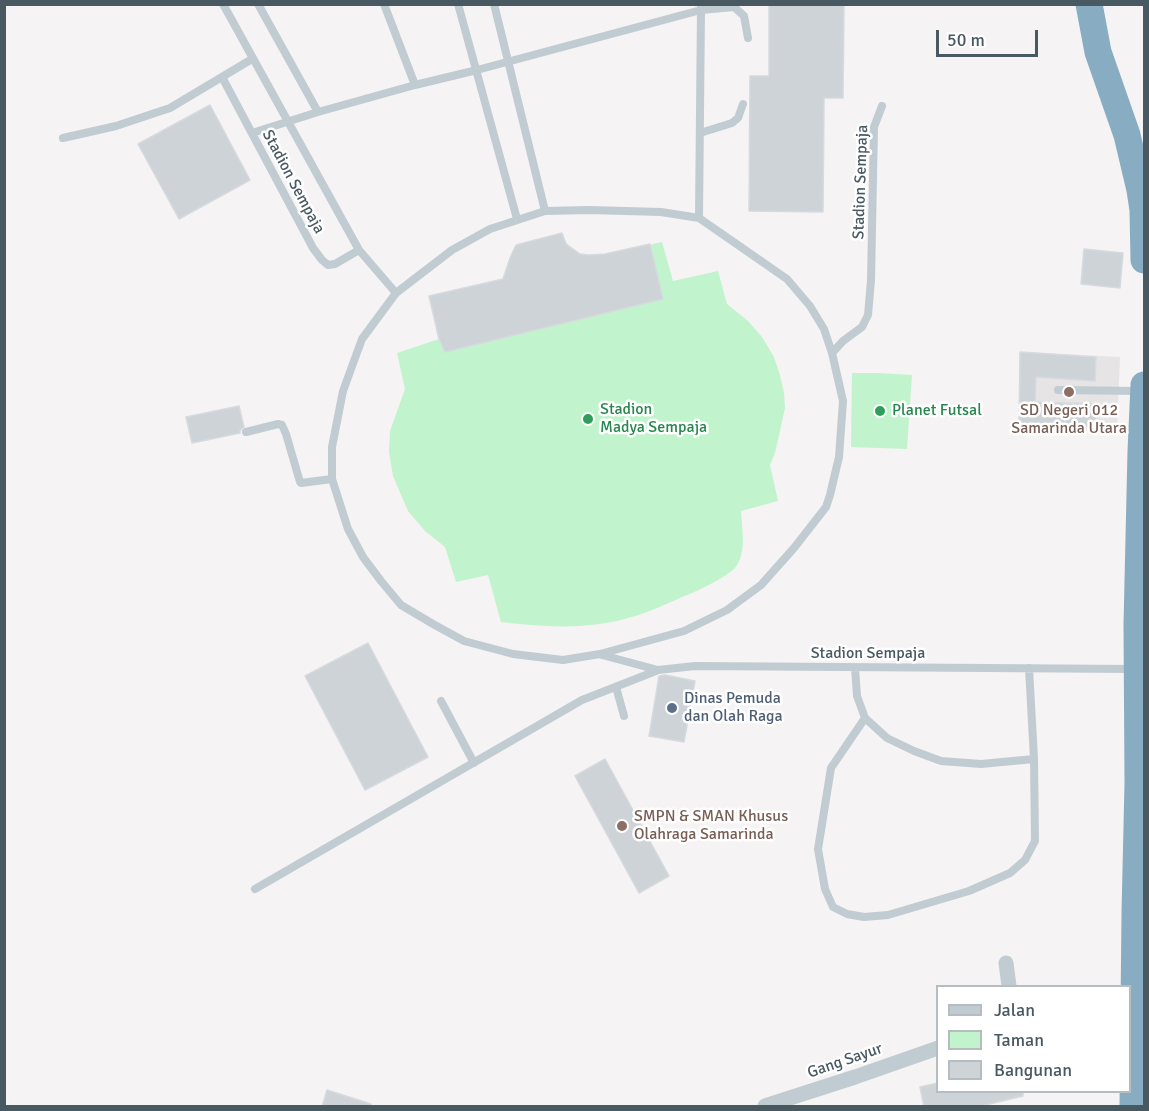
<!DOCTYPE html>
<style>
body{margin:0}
#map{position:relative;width:1149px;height:1111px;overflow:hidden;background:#f5f3f3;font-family:Signika,sans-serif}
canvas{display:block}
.frame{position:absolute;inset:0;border:6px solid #495962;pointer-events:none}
.legend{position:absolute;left:936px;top:985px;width:195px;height:108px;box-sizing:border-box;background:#fff;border:2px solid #b6bdc0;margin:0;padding:8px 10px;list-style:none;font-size:18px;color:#495962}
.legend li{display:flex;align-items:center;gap:12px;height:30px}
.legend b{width:30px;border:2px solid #b6bdc0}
.scale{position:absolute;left:936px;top:30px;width:102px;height:27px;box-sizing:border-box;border:3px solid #495962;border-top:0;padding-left:8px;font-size:18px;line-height:21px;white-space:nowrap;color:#495962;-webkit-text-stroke:4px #fff;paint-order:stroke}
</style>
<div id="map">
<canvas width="1149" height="1111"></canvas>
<div class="frame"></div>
<ul class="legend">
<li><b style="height:8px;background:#c0ccd2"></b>Jalan</li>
<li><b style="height:16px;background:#c1f3cd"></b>Taman</li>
<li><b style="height:16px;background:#ced3d8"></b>Bangunan</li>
</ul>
<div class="scale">50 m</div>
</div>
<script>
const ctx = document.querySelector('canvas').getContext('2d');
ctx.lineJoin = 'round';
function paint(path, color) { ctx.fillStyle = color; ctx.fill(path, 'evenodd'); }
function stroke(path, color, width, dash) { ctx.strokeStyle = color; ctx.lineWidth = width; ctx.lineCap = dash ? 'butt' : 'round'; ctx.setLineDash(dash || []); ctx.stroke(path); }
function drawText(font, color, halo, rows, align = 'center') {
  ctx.font = font + ' Signika,sans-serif'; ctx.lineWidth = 5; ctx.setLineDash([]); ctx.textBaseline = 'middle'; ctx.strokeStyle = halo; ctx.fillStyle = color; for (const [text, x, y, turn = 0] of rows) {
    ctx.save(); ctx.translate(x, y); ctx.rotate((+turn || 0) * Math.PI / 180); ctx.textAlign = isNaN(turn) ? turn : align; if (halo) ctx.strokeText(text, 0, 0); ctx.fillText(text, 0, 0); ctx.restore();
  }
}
paint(new Path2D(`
 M 1022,352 L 1120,357 L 1117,432 L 1019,428 Z`), '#e6e4e5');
paint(new Path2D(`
 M 562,233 C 565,242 570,249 579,253 C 594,260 644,246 662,242 L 673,281 L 718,271 L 727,304 L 748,321 L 762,337 L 774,357 L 780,375 L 784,393 L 785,408 L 775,453 L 770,465 L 778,501 L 741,511 C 742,529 747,553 735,568 C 728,576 698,591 687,595 C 668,603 648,613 628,618 C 587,630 542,627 501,622 L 488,575 L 456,582 L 445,547 L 425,531 L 408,511 L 393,476 L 389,452 L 390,431 L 405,389 L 397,353 L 439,339 L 429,296 L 503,279 L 510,258 L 516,245 Z
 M 852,373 L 878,373 L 912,375 L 907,449 L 851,447 Z`), '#c1f3cd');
const building = new Path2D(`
 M 769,4 L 844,4 L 843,98 L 824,98 L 823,212 L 749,211 L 750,76 L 769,76 Z
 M 210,105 L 250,180 L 179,219 L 138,144 Z
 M 562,233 L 566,244 L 580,254 L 589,255 L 605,254 L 650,244 L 663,299 L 445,352 L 439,339 L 429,296 L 503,279 L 510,258 L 516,245 Z
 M 1084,249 L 1123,253 L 1120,288 L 1081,284 Z
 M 1020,352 L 1096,357 L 1095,381 L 1036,377 L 1035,402 L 1097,404 L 1096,427 L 1019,425 Z
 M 239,406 L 244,427 L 240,430 L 240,433 L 192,443 L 186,417 Z
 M 368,643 L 428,757 L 365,790 L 305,676 Z
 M 665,675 L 695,681 L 684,742 L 649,736 L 659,676 Z
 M 605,759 L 669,876 L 639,893 L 575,776 Z
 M 938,1083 L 938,1092 L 1023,1092 L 1023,1096 L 977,1107 L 924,1107 L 920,1087 Z
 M 327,1090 L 371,1104 L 371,1107 L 322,1107 Z`);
paint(building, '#ced3d8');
stroke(building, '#d6dade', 1.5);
stroke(new Path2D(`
 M 223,4 L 359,250 L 396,293
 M 384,4 L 415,85
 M 458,4 L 517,219
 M 494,4 L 545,211
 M 222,77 L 313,248 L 322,260 L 328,265 L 335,264 L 359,250
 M 318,112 L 415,85 L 477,70 L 701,10 L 734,7 L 744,16 L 748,38
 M 252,133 L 318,112 L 258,4
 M 700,133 L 732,123 L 738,118 L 743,104
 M 63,138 L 116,126 L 170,108 L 252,59
 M 589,210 L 661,212 L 699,218 L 787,279 L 810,306 L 824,329 L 832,353 L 843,401 L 839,457 L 830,495 L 826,507 L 794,548 L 761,585 L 727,610 L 684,631 L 600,654 L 563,660 L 513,654 L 464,641 L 433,624 L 401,605 L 381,581 L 363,557 L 348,529 L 332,479 L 332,447 L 343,391 L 362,339 L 396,293 L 452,250 L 490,229 L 545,211 Z
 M 699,218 L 701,7
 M 832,353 L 843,341 L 862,327 L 868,315 L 871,280 L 874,127 L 882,106
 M 1058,390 L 1140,391
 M 246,432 L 278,424 L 282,425 L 286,434 L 300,482 L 301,483 L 332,479
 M 602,655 L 658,670 L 695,666 L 1133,669
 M 855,668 L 857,696 L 865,718 L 887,738 L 914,751 L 941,761 L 981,764 L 1034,759
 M 616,687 L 624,716
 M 441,701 L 474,763
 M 865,718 L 831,768 L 818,849 L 825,889 L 833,907 L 847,914 L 864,917 L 888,915 L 969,891 L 1010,873 L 1025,860 L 1035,841 L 1034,759 L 1029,668
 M 255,889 L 582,700 L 656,671`), '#c0ccd2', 8);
stroke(new Path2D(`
 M 1006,963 L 1009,986
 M 765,1106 L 855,1077 L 938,1048`), '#c0ccd2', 15);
stroke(new Path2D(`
 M 1089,4 L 1098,52 L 1127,135 L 1140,190 L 1143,210 L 1144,260
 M 1133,1106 L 1135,913 L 1138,783 L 1137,625 L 1141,451 L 1144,385`), '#88adc3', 27);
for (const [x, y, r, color] of [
 [1069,392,6,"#8d6e63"],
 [880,411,6,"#2e9e5b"],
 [588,419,6,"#2e9e5b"],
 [672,708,6,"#5c6f8a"],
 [622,826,6,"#8d6e63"]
]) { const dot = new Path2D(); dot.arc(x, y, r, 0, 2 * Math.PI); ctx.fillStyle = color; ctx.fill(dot); stroke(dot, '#fff', 2); }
drawText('16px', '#495962', '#fff', [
 ["Stadion Sempaja",293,182,62],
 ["Stadion Sempaja",861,182,-88],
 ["Stadion Sempaja",868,654],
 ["Gang Sayur",845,1061,-19]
]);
drawText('16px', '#27864d', '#fff', [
 ["Stadion",600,410],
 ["Madya Sempaja",600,428],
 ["Planet Futsal",892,411]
], 'left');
drawText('16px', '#785e54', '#fff', [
 ["SD Negeri 012",1069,411],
 ["Samarinda Utara",1069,429],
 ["SMPN & SMAN Khusus",634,817,"left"],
 ["Olahraga Samarinda",634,835,"left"]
]);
drawText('16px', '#4e5e75', '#fff', [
 ["Dinas Pemuda",684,699],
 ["dan Olah Raga",684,717]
], 'left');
</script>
